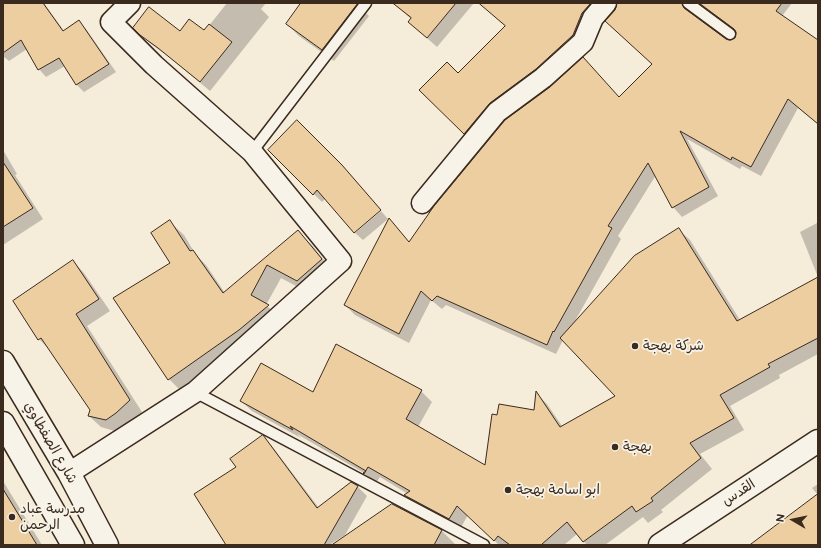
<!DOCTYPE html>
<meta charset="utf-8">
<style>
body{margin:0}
#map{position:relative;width:821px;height:548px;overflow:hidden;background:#f5ecda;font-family:"Balsamiq Sans",sans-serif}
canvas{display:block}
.frame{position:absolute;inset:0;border:4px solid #3b2a1e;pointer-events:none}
.north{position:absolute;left:773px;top:500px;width:40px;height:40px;-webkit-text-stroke:3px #f7f3e8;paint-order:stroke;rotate:279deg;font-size:11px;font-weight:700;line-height:16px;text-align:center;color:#3b2a1e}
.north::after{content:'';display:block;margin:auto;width:14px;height:18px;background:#3b2a1e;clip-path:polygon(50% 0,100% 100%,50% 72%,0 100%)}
</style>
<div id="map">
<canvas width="821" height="548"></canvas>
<div class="frame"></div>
<div class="north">N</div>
</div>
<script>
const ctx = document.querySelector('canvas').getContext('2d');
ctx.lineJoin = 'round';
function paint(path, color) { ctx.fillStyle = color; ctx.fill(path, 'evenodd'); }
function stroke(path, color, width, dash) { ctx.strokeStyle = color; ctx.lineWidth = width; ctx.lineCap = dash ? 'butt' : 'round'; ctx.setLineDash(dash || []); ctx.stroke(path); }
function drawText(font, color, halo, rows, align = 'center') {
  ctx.font = font + ' "Balsamiq Sans","Playpen Sans Arabic",sans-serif'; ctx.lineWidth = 3.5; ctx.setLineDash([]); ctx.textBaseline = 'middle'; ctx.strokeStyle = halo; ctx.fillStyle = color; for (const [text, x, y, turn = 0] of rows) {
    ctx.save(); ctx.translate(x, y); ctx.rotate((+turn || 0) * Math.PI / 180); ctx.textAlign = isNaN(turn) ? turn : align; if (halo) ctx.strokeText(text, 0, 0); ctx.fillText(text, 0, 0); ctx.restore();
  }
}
paint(new Path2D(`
 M 3,3 L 44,3 L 64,31 L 79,22 L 86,29 L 116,72 L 84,92 L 77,85 L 65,66 L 46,77 L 39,69 L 27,49 L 9,61 L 3,56 Z
 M 227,3 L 266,3 L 261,9 L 269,17 L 210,91 L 169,57 L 151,44 L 134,27 L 180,32 L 204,32 Z
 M 302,3 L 355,3 L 369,16 L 334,61 L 299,36 L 287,24 Z
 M 393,3 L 474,3 L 437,47 L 419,31 L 409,22 L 411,19 Z
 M 479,3 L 610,3 L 474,143 L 420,90 L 458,74 L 506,27 Z
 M 618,3 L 792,3 L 782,16 L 817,40 L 818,39 L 818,124 L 798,108 L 761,176 L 742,166 L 740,169 L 687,139 L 718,196 L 682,217 L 673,207 L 656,175 L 618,236 L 621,239 L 575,321 L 679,230 L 690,240 L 740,320 L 818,278 L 818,354 L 779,375 L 780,378 L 730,406 L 744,430 L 700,454 L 712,469 L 661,510 L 663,512 L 648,523 L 643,517 L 605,545 L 587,545 L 577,534 L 564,545 L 499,545 L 468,515 L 460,529 L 416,506 L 406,496 L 408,494 L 380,477 L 375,484 L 364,473 L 297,434 L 301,438 L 252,411 L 241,401 L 313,394 L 421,391 L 432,402 L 418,427 L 485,466 L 498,416 L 535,411 L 537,394 L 547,404 L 562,426 L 616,396 L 563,340 L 556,354 L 446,305 L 442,309 L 431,300 L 409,343 L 355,315 L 345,305 L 409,243 L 619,98 L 653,64 L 616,11 ZM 698,6 L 702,7 L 737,32 L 736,39 L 730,42 L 726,40 L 692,15 L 691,13 L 692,8 Z
 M 297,122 L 350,174 L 380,209 L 326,198 L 322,202 L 269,150 Z
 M 3,150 L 17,174 L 15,175 L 43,219 L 3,245 Z
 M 381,211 L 388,219 L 363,240 L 355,233 Z
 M 170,222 L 184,235 L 196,255 L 206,265 L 225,293 L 298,232 L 312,245 L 335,274 L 311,294 L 281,278 L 266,305 L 281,319 L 182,392 L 169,379 L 172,264 Z
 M 817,223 L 818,225 L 818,277 L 800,232 Z
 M 73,261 L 84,273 L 110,311 L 87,326 L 142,412 L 128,425 L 118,432 L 101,427 L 89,416 L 91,410 L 51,351 L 39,339 Z
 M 262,436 L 272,446 L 319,508 L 357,486 L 367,496 L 345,535 L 329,545 L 227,545 L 238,468 Z
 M 3,481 L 42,545 L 3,545 Z
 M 818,484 L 818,545 L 751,545 L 818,495 L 812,488 Z
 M 392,505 L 442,531 L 456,545 L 368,545 Z`), '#0003');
const building = new Path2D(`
 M 3,3 L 43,3 L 63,31 L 79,20 L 109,64 L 76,85 L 59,58 L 38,70 L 21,40 L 3,53 Z
 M 301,3 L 358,3 L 322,50 L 286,24 Z
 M 393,3 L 456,3 L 427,38 L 408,22 L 411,18 Z
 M 479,3 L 591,3 L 582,13 L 573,35 L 536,69 L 490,103 L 464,134 L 419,90 L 447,62 L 458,73 L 505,26 Z
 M 617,3 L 682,3 L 684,8 L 726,39 L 730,40 L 735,38 L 736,32 L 734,29 L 699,3 L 782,3 L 776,11 L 818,40 L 818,124 L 788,99 L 751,167 L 732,157 L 731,160 L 680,131 L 709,187 L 672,208 L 648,163 L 608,226 L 612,228 L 554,332 L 553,331 L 547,345 L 437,296 L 432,301 L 421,291 L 399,334 L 344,305 L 389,218 L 409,242 L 434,206 L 505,120 L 550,87 L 583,57 L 619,97 L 652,64 L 605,21 L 615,10 Z
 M 149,7 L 180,31 L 189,19 L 204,30 L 209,24 L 232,42 L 200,82 L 158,48 L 140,35 L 133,28 Z
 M 297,120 L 342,165 L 381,210 L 354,233 L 317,190 L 313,195 L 268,150 Z
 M 3,162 L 33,208 L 3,227 Z
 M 170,220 L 190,251 L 193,250 L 223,293 L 298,230 L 322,259 L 297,281 L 267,265 L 251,295 L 269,305 L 239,330 L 168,380 L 113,298 L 170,263 L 151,233 Z
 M 679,228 L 737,321 L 818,277 L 818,338 L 768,364 L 770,367 L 720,395 L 734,418 L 690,443 L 701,458 L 651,498 L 653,501 L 636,512 L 632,506 L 583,542 L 567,522 L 541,545 L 510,545 L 498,536 L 494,541 L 457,506 L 449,519 L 404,495 L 410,491 L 368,467 L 364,474 L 363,473 L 366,471 L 290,426 L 293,430 L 240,401 L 261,363 L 313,392 L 336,344 L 422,390 L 406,419 L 485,465 L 492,414 L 497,415 L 499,404 L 534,410 L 536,391 L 560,427 L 615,396 L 560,338 L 634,256 Z
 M 73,260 L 99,299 L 76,314 L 130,400 L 116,413 L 106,420 L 88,416 L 90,410 L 41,338 L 38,340 L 13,301 Z
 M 263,435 L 317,508 L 351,482 L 358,486 L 324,545 L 226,545 L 194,494 L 236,467 L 230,459 Z
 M 3,489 L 37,545 L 3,545 Z
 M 818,494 L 818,545 L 750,545 Z
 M 392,504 L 442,530 L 434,545 L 332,545 Z`);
paint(building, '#edcea0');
stroke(building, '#3b2a1e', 1);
const service = new Path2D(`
 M 688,3 L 730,34
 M 252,152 L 366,3
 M 195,392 L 484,545`);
const minor = new Path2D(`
 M 422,203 L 497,112 L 543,78 L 583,42 L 593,18 L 606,3
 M 69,473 L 195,392 L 341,261 L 252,152 L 154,65 L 111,22 L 130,3`);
const secondary = new Path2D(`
 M 3,362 L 69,473 L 107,545
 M 3,423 L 73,545
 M 660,545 L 818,441`);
stroke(service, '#3b2a1e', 13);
stroke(minor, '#3b2a1e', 23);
stroke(secondary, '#3b2a1e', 25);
stroke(service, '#f7f3e8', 10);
stroke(minor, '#f7f3e8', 20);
stroke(secondary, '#f7f3e8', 22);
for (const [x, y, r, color] of [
 [635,346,4,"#3b2a1e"],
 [615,447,4,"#3b2a1e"],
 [508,490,4,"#3b2a1e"],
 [12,517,4,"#3b2a1e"]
]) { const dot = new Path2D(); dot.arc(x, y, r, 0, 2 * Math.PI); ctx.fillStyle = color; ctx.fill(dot); stroke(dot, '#f7f3e8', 1.5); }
drawText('14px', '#3b2a1e', '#f7f3e8', [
 ["شركة بهجة",643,346],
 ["بهجة",623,447],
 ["ابو اسامة بهجة",516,490],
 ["مدرسة عباد",20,509],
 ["الرحمن",20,525]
], 'left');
drawText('14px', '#3b2a1e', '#f7f3e8', [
 ["شارع الصفطاوي",50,443,60],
 ["القدس",739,493,-33]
]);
</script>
